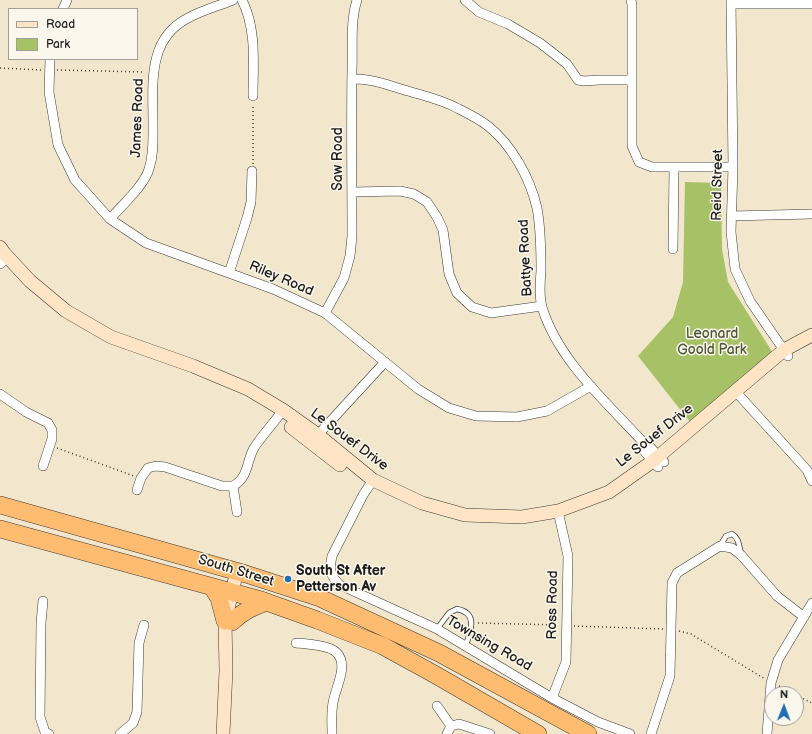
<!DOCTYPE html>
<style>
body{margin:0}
#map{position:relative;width:812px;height:734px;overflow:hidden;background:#f2e7cc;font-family:"Balsamiq Sans",sans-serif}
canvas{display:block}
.legend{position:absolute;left:8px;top:8px;width:130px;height:52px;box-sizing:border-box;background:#fbf7ec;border:1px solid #a29f99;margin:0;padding:5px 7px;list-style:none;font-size:12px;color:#1c1c1c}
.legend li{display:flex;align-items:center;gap:8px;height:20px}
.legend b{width:20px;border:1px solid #a29f99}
.north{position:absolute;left:764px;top:686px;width:40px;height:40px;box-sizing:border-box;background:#fbf7ec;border:1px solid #a29f99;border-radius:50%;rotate:1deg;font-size:11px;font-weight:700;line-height:16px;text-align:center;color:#1c1c1c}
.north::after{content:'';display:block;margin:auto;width:14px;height:18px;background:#1f6fb2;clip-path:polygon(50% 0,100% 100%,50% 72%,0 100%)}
</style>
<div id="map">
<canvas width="812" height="734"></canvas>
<ul class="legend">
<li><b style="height:5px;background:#ffe4c6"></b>Road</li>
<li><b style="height:11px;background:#a7c166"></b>Park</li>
</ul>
<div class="north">N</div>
</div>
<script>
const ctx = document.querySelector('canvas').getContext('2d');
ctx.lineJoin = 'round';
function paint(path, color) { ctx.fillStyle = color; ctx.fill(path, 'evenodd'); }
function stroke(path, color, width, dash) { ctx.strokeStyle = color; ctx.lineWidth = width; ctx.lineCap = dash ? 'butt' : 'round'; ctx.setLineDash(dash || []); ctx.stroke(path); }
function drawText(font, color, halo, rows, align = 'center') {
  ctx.font = font + ' "Balsamiq Sans",sans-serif'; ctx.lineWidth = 3; ctx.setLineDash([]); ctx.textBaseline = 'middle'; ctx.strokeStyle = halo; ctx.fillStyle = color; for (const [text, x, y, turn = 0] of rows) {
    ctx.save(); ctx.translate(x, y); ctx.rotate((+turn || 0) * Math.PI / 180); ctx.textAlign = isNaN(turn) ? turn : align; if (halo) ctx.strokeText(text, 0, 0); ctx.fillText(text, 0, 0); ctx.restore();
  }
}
paint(new Path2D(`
 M 685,182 L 721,183 L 722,249 L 728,282 L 773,353 L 690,422 L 638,356 L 673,317 L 683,282 Z`), '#a7c166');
const lane = new Path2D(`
 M 720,546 L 726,536 L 732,534 C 739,538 739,546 741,554
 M 437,629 L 449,613 L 457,609 C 478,613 471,630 466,645`);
const street = new Path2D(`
 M 242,0 C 257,30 253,64 253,96
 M 465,0 L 479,12 L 508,24 L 540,43 L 567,64 L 578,80 L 584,81 L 599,80 L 632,80
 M 631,0 L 632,5 L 632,146 L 639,162 L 652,167 L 733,167
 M 731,0 L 733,167 L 731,232 L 735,269 L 750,301 L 788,356
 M 731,4 L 812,4
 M 63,9 L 67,0
 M 50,59 L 49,92 L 58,145 L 75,180 L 110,219 L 146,243 L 273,289 L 325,313 L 418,389 L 449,408 L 476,416 L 517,417 L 547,411 L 591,386
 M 352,79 C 371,78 390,86 408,91 C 425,96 443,100 459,109 C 469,114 479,119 488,126 C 512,145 530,178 537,208 C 541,229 541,250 541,271 C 540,282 539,296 542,307 C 558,360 606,402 643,442 L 650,447 L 664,462
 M 352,192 L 400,191 L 414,194 L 427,202 L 437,217 L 443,230 L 449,274 L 457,293 L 472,307 L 491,313 L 542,306
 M 731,216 L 812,214
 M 110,219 C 122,205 144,186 149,169 C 154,154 153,138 153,123 C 153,84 147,39 188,18 C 203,10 218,6 233,0
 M 673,249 L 674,168
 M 0,264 L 8,257
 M 229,273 L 247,218 L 251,202 L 252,171
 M 325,313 L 344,278 L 350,256 L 352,236 C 352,181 351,126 352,70 C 353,47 350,22 357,0
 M 736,392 L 807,470 L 812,481
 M 0,394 L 26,412 L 48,423 L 52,430 L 52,439 L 43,466
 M 315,438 L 385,362
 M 643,442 L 645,452 L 658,467
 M 373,480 L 363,495 L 332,556 C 329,570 330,576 340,585 L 437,629 L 552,698 L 598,722 L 630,734
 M 137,490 L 141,478 L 148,468 L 156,466 L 165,467 L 222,486 L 233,486
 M 237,512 L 233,486 C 249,477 246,462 254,448 C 262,435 274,423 283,410
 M 43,601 L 41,623 L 40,717 L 45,732 L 49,734
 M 296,643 C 307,644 330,645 337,653 C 349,666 335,688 333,703 C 331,713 332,724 332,734
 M 552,698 L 566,662 L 568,556 L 558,511
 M 437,706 L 451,726
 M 120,734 L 133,723 L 137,712 L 139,643 L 144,625
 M 447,734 L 451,726 L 459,724 L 490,734
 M 651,734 L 670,676 L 672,583 L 677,573 L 720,546 L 732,548 L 741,555 L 777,596 L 804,617
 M 767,734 L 771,683 L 778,660 L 812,603`);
const secondary = new Path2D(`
 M 0,247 L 4,253 L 30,281 L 66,311 L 111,337 L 193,366 L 248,389 L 283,410 L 318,435 L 373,480 L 422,503 L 465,515 L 522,517 L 558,511 L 609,492 L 653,461 L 784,350 L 812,335
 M 291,427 L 340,465
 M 223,734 L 226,671 L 225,621 L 237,571`);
const highway = new Path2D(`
 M 0,505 L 246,574 L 320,598 L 439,653 L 588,734
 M 0,529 L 261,600 L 317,620 L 383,646 L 434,674 L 538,734
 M 212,587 L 219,598 L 225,621
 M 232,622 C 243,611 253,607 267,602`);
stroke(lane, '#3c3a36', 6);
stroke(street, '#3c3a36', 10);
stroke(secondary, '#3c3a36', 14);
stroke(highway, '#3c3a36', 18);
stroke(new Path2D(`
 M 0,68 L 42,70
 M 57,70 L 145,72
 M 253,164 L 253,104
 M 57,448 L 134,476
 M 478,623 L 558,625
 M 574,626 L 664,629
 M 679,631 L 691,634 L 765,679
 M 779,686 L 794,694
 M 796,695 L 812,703`), '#3c3a36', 1.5, [1, 3]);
stroke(lane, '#fff', 4.5);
stroke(street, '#fff', 9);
stroke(secondary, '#ffe4c6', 13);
stroke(highway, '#febc70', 17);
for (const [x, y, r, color] of [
 [288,579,4,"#1f6fb2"]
]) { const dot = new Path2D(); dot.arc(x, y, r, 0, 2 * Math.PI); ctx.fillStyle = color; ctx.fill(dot); stroke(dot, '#fbf7ec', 1.5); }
drawText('14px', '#1c1c1c', '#fbf7ec', [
 ["James Road",138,118,-88],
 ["Saw Road",338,159,-90],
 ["Reid Street",718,185,-89],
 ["Battye Road",526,258,-93],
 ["Riley Road",281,279,23],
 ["Le Souef Drive",655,436,-38],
 ["Le Souef Drive",349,440,37],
 ["South Street",236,571,17],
 ["Ross Road",553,605,-89],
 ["Townsing Road",489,644,30]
]);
drawText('14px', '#4d5636', '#fbf7ec', [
 ["Leonard",712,334],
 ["Goold Park",712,350]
]);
drawText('bold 14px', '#1c1c1c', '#fbf7ec', [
 ["South St After",296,571],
 ["Petterson Av",296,587]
], 'left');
</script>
